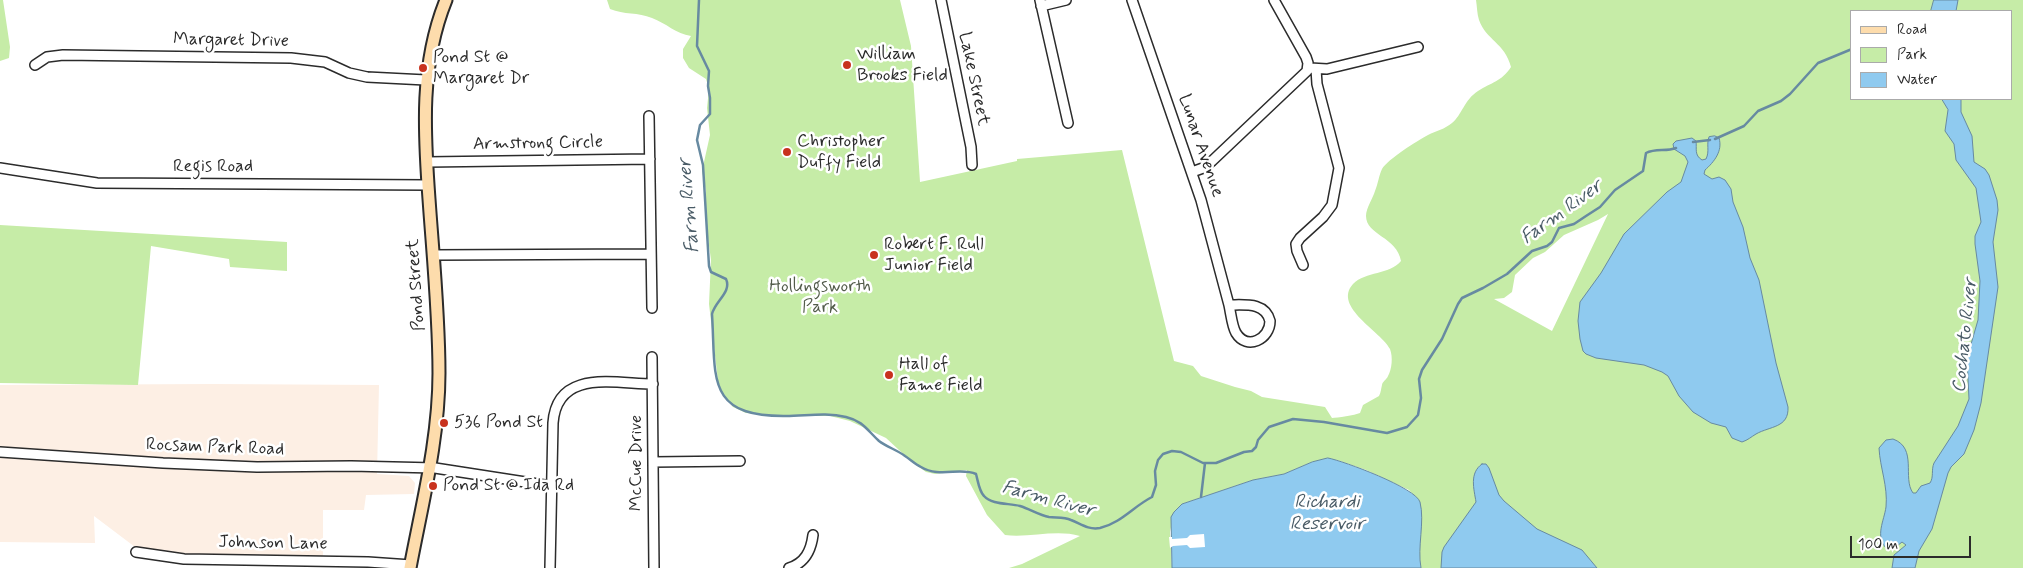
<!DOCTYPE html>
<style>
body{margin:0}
#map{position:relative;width:2023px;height:568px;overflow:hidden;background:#fff;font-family:Mynerve,sans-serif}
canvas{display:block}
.legend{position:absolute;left:1850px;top:10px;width:162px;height:90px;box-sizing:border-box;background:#fff;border:1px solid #aaa;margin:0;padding:6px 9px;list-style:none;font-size:15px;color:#2b2b2b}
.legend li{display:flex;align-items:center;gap:10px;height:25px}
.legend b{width:25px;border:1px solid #aaa}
.scale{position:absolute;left:1850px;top:536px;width:121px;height:22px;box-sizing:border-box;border:2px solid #2b2b2b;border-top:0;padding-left:6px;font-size:15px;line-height:18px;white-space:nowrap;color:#2b2b2b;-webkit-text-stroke:4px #fff;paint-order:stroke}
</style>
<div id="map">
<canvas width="2023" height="568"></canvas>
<ul class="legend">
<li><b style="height:6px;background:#fddcac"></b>Road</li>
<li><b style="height:14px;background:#c6eca7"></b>Park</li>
<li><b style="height:14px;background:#8fcaef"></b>Water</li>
</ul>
<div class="scale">100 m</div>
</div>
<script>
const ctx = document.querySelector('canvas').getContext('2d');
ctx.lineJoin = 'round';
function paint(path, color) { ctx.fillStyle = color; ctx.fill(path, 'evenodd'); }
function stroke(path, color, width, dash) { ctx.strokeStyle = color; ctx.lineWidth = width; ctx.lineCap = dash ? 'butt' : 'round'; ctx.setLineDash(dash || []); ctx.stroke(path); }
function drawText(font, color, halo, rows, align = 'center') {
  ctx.font = font + ' Mynerve,sans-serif'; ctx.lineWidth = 5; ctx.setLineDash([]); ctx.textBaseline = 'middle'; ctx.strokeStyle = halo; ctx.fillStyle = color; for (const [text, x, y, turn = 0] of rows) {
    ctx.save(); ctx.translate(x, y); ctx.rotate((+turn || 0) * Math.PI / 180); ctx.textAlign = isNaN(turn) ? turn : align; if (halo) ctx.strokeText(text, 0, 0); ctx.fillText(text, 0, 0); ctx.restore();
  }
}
paint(new Path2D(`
 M 213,384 L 379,385 L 377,474 L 409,476 L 415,483 L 414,494 L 366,495 L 364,510 L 323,510 L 323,557 L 184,556 L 163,552 L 135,547 L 94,516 L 95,543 L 0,542 L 0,385 Z`), '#fdefe4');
paint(new Path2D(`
 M 0,0 L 3,0 L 10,47 L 9,58 L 0,61 Z
 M 607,0 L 900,0 L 911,46 L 920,182 L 1017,161 L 1017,159 L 1122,150 L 1174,361 L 1193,366 L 1201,376 L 1235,387 L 1251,391 L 1262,397 L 1325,407 L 1332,418 C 1337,418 1355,415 1360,413 L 1363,405 L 1379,396 C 1381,392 1381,389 1382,385 C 1382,382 1387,379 1388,376 C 1392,369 1393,357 1390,349 C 1382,332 1332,307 1353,284 C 1366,271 1389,275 1401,261 C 1397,237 1366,235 1366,216 C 1366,208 1373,198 1375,191 C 1378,184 1379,175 1382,169 C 1388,159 1417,141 1428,135 C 1436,131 1445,129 1452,123 C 1462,115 1464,100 1478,91 C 1492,82 1501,82 1511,67 C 1505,43 1486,40 1479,20 C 1477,14 1477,6 1476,0 L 2023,0 L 2023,568 L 1421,568 L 1419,556 L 1420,503 L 1409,490 L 1366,470 L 1337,460 L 1312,462 L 1284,474 L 1253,480 L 1182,504 L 1174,512 L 1170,532 L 1172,568 L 1009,568 L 1022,564 L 1080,536 C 1056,529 1030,538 1005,535 L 987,515 L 966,476 L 967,470 L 935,474 L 926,472 L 912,462 L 886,438 L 850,421 L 830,416 L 786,416 L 746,413 L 733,407 L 723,395 L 718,381 L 709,304 L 711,260 L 706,223 L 706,191 L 702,171 L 710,135 L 707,108 L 709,89 L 706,79 L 689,68 L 683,58 L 683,49 L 691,36 C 676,34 666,23 652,18 C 638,12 624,15 610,9 ZM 1852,11 L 2012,11 L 2012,99 L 1852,99 ZM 1608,214 L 1552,331 L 1494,299 L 1504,298 L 1512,292 L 1515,275 L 1533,258 L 1545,252 L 1564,235 L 1598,220 Z
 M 0,225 L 287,242 L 287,271 L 230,267 L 229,259 L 151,246 L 138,385 L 0,383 Z`), '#c6eca7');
const water = new Path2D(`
 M 1934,0 L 1958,0 L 1956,11 L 1931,11 Z
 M 1942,99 L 1961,99 L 1961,112 L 1972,136 L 1974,162 L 1985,169 L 1989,175 L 1997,200 L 1998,210 L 1993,242 L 1998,287 L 1981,403 L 1974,430 L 1964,454 L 1951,467 L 1948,473 L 1932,529 L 1919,551 L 1915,568 L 1892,568 L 1894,555 L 1906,545 L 1902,542 L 1897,546 L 1886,548 C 1875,536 1884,521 1886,507 C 1888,486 1880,468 1879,448 L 1886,440 L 1893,439 C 1918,448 1902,478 1913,493 L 1916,493 L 1921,486 L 1930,483 C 1934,477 1931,470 1934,463 L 1958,426 L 1969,399 L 1967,358 L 1978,320 L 1980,281 L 1975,244 L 1975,236 L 1981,222 L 1976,188 L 1956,160 L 1954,144 L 1945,131 L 1948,110 Z
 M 1715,136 L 1719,138 C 1723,151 1714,162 1705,170 L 1704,174 L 1712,179 L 1719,177 L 1725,180 L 1731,189 L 1733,202 L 1743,227 L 1750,258 L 1759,280 L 1776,363 L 1788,407 C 1789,428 1770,426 1756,434 C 1751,437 1748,440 1742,442 L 1732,438 L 1726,427 L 1711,423 L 1693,412 L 1679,396 L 1668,376 L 1662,372 L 1644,365 L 1596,358 L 1586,354 L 1583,351 L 1580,339 L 1578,321 L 1580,302 L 1601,273 L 1624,234 L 1667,192 L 1681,182 L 1688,162 L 1685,156 L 1674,149 L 1673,144 L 1676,141 L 1692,138 L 1696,141 C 1697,149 1694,155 1702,160 L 1706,159 C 1710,151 1706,144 1709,137 Z
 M 1328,458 C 1344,461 1416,488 1420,502 C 1425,522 1417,547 1421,568 L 1172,568 L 1171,517 L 1174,512 L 1182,504 L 1253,480 L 1284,474 L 1312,462 Z
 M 1482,464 L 1486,464 L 1489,468 L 1499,495 L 1504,501 L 1537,529 L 1582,550 L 1597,568 L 1441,568 L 1442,552 L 1444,547 L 1476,502 C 1474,489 1469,473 1482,464 Z`);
paint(water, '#8fcaef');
stroke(water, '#678aa1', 1);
paint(new Path2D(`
 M 1204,534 L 1205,547 L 1190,548 L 1187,545 L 1173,546 L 1170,548 L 1169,537 L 1172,537 L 1172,539 L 1187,538 L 1190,535 Z`), '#fff');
stroke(new Path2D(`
 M 699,0 L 697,46 L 709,71 L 708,86 L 710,98 L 710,114 L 700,125 L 697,140 L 703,165 L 709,266 L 711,272 L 726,279 C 732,292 715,301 712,314 C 716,377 705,417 786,416 C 806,416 826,412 846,417 C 863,421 867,430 879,441 C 887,447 897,450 905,456 C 911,460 915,464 921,467 C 939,478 961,467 976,474 C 978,481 979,491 984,496 C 992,505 1009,503 1020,506 C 1030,509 1039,515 1049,517 C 1056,518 1064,517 1071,520 C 1081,524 1088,530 1100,528 C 1121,523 1134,506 1152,497 L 1156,485 L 1155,471 L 1158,460 L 1163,454 L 1172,451 L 1181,452 L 1203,463 L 1216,463 L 1244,452 L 1252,451 L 1256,447 L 1258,440 L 1269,427 L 1293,419 L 1324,422 L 1387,433 L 1407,427 L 1418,415 L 1421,398 L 1419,379 L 1422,370 L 1442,339 L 1458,304 L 1462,298 L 1483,288 L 1507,274 L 1532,251 L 1547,246 L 1552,242 L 1559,228 L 1574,224 L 1586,216 L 1600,207 L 1615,190 L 1643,171 L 1646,153 C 1656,148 1666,152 1676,148
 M 1715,139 L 1744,126 L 1758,111 L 1781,101 L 1790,94 L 1818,63 L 1852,49
 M 1693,142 L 1710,140
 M 1201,497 L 1205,463`), '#678aa1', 2.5);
const minor = new Path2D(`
 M 941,0 L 971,147 L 972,165
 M 1040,0 L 1068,123
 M 1132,0 L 1201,200 L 1229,305
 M 1041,6 L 1066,0
 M 35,65 L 47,57 L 63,55 L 291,58 L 325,62 L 349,73 L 367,77 L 426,80
 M 1310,68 L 1327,69 L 1418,47
 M 649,116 L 652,308
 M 427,162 L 650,159
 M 0,168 L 97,183 L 428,185
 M 1192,172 L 1203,168 L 1212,161 L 1307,71 L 1308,63 L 1306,57 L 1274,0
 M 433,255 L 651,254
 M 1303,265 L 1297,251 L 1296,244 L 1300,238 L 1323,217 L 1332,205 L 1339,168 L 1317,84 L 1316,69
 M 1229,305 C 1245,305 1265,302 1270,321 C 1270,339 1247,351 1236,333 C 1232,326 1231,314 1229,305 Z
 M 652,357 L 654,568
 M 0,452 L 163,463 L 257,467 L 351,466 L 435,468 L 551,486
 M 653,462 L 740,461
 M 136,552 L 184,559 L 368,562 L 411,565
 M 550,568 L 553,423 C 557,368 616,384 653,384
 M 789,568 C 805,563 811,551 813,535`);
const major = new Path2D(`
 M 410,568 C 422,504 439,439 439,373 C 439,315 433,256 429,199 C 424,131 420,64 446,0`);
stroke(minor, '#2b2b2b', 12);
stroke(major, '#2b2b2b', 15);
stroke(minor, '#fff', 9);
stroke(major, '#fddcac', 11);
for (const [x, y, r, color] of [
 [847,65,5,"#c8321e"],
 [423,68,5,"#c8321e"],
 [787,152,5,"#c8321e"],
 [874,255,5,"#c8321e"],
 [889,375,5,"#c8321e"],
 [444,423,5,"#c8321e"],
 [433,486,5,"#c8321e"]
]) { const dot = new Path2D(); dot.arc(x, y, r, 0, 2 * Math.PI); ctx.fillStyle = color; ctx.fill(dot); stroke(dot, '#fff', 2); }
drawText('18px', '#2b2b2b', '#fff', [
 ["Margaret Drive",231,41,1],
 ["Lake Street",973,79,78],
 ["Armstrong Circle",538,144,-1],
 ["Lunar Avenue",1200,146,71],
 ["Regis Road",213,167],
 ["Pond Street",417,285,-94],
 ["Rocsam Park Road",215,448,2],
 ["McCue Drive",637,463,-90],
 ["Johnson Lane",273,544,1]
]);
drawText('18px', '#2b2b2b', '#fff', [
 ["William",857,55],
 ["Brooks Field",857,76],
 ["Pond St @",433,58],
 ["Margaret Dr",433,79],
 ["Christopher",797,142],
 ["Duffy Field",797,163],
 ["Robert F. Rull",884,245],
 ["Junior Field",884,266],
 ["Hall of",899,365],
 ["Fame Field",899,386],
 ["536 Pond St",454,423],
 ["Pond St @ Ida Rd",443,486]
], 'left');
drawText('18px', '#525b4a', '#fff', [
 ["Hollingsworth",820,287],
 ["Park",820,308]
]);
drawText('italic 19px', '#495b66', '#fff', [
 ["Farm River",690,206,-95],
 ["Farm River",1562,213,-36],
 ["Cochato River",1966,336,-84],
 ["Farm River",1048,500,15],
 ["Richardi",1327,503],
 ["Reservoir",1327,525]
]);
</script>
